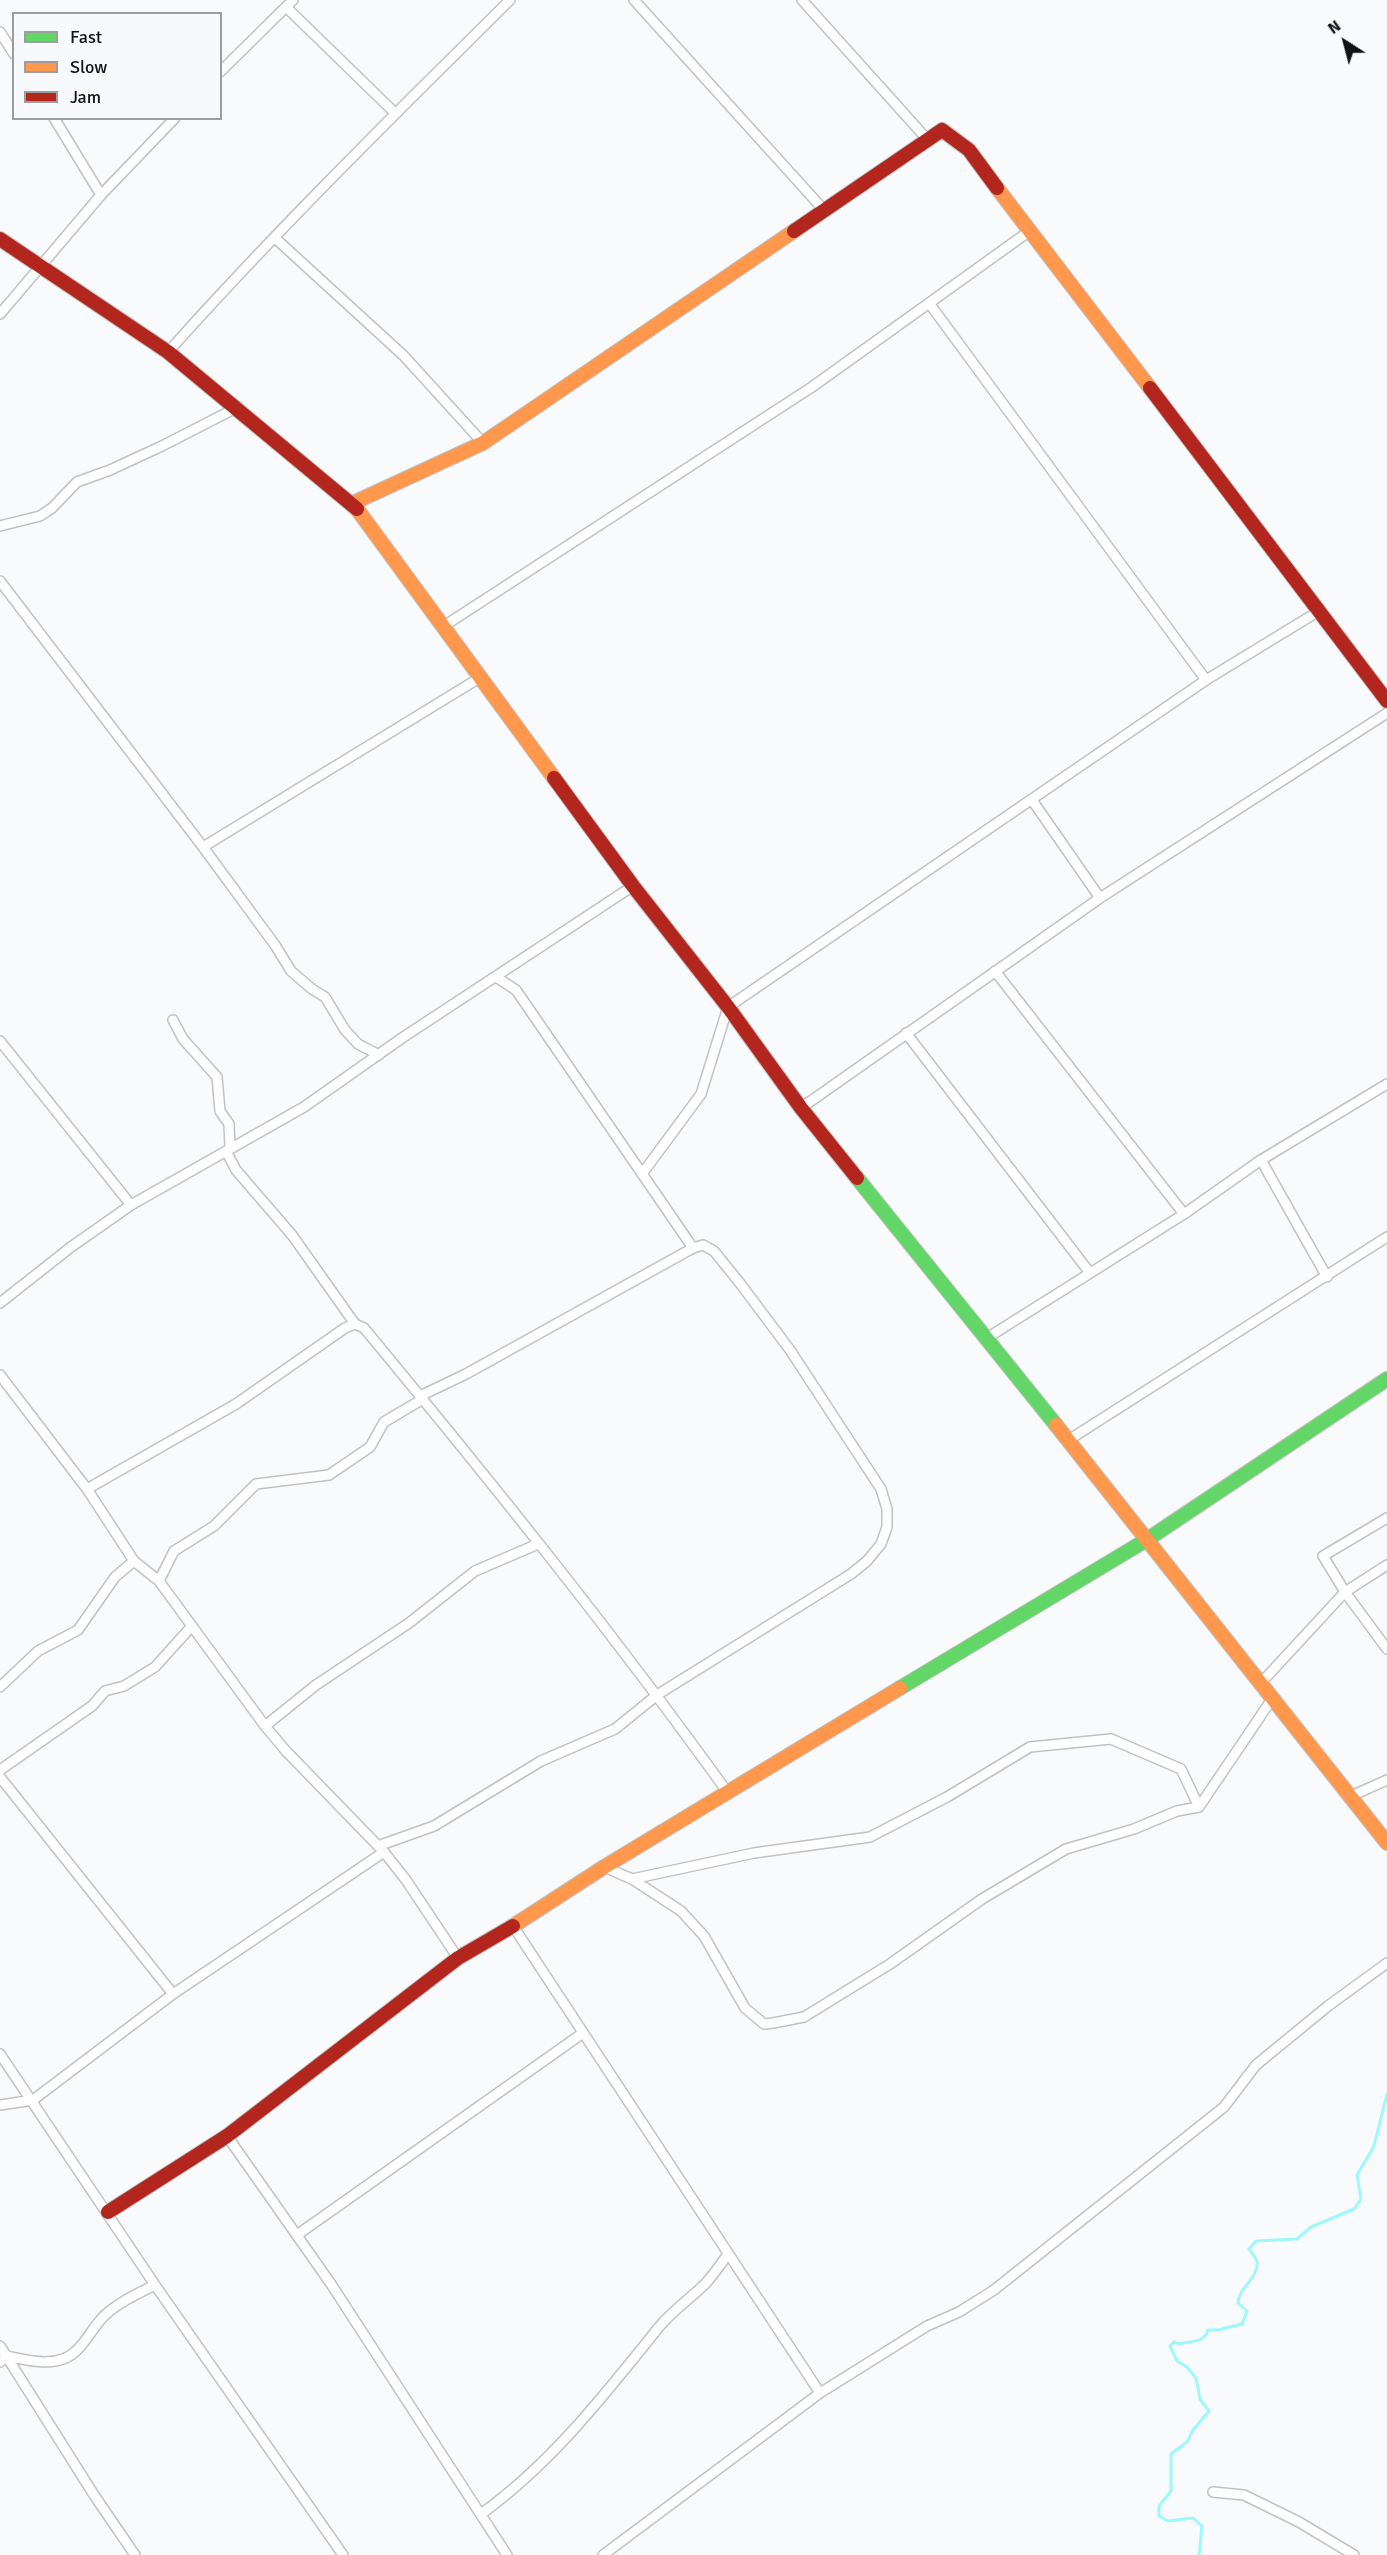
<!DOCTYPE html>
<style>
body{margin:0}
#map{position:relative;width:1387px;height:2555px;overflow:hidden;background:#f9fafb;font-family:Signika,sans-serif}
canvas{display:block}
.legend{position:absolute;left:12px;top:12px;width:210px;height:108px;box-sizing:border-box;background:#f8f9fc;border:2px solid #9c9d9f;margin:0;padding:8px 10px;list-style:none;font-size:18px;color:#121213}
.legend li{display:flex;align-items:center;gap:12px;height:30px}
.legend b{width:30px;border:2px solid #9c9d9f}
.north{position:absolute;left:1315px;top:12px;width:60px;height:60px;-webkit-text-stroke:4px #f8f9fc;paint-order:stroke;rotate:324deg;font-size:16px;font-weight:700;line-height:24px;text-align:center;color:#121213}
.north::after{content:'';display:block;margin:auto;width:21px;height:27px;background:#121213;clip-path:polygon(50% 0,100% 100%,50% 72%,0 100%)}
</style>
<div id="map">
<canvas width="1387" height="2555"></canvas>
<ul class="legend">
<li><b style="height:8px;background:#63d668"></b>Fast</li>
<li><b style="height:8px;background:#ff974d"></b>Slow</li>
<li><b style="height:8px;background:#b3261e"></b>Jam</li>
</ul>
<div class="north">N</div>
</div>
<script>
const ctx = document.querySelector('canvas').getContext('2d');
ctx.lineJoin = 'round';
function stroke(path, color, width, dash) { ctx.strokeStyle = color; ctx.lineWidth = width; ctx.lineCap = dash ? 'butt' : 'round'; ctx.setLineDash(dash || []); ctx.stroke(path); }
stroke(new Path2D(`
 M 1199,2555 L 1202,2526 L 1193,2518 L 1168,2521 L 1159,2516 L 1159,2506 L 1171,2491 L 1171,2454 L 1187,2442 L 1193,2430 L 1209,2411 L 1200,2399 L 1196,2378 L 1187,2367 L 1177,2361 L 1170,2346 L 1174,2342 L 1179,2344 C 1191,2340 1204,2344 1208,2330 L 1218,2330 L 1242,2324 L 1247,2311 L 1238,2303 C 1238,2288 1259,2278 1257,2262 C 1256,2258 1252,2253 1249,2249 L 1256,2241 L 1297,2239 L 1311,2227 L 1354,2209 L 1361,2199 L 1357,2175 L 1374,2146 L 1387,2094`), '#9df8fc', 3);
const street = new Path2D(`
 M 634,0 L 823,209
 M 802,0 L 926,138
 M 286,7 L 395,113
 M 0,32 L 14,54
 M 220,72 L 293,0
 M 54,118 L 101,195
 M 275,238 L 404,356 L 483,443
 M 929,303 L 1206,680
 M 0,314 L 101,195 L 175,118
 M 168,352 C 277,230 394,115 510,0
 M 0,526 L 40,516 L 52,508 L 77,482 L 110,470 L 162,446 L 238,407
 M 0,581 L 203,847 L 275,945 L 291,971 L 312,989 L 325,997 L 345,1030 L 358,1044 L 379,1055
 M 444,626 L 812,387 L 1031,230
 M 1032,800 L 1100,898
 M 203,847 L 481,677
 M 995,971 L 1184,1214
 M 496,977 L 516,990 L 693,1248
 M 173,1020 L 183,1039 L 217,1077 L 220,1111 L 229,1124 L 230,1148
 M 906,1033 L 1090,1273
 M 0,1041 L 131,1205
 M 801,1108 L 1100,898 L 1387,713
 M 226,1151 L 236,1170 L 292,1235 L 355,1324 L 364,1328 C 489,1479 613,1633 728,1793
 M 1261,1160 L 1327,1277
 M 642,1174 L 701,1094 L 728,1007 L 1206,680 L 1319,611
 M 0,1303 L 71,1247 L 131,1205 L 304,1107 L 402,1038 L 633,886
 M 987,1338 L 1184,1214 L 1261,1160 L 1387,1084
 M 0,1375 L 87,1489 L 134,1561 L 159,1581 L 265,1726 L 286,1751 L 384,1852 L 406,1880 L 458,1958
 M 1067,1441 L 1387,1237
 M 87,1489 L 236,1404 L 345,1328 L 355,1324
 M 1387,1565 L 1345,1592 L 1387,1649
 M 159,1581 L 174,1551 L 214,1526 L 256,1484 L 329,1475 L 370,1447 L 384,1422 L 423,1399
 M 1260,1684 L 1345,1592 L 1323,1556 L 1387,1518
 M 0,1687 L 38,1651 L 78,1630 L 115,1577 L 134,1561
 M 265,1726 L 316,1685 L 409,1623 L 475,1571 L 538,1544
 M 0,1770 L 92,1706 L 105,1691 L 124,1686 L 155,1667 L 191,1627
 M 0,1777 L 173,1994
 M 1351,1796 L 1387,1780
 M 378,1846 L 434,1826 L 541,1761 L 615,1729 L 657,1695 L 851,1574 L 867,1561 L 881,1544 L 887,1527 L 887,1509 L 881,1489 L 790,1350 L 739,1282 L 714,1251 L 703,1245 L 693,1248 L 466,1374 L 420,1396
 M 604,1867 L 632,1879 L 681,1911 L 704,1936 L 745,2008 L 764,2024 L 773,2023 L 804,2017 L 890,1964 L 982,1899 L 1066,1849 L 1134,1829 L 1177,1811 L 1199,1807 L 1272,1699
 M 632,1879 L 754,1853 L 870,1837 L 947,1797 L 1030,1747 L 1111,1739 L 1181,1769 L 1199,1807
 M 513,1926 L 820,2393 L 603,2555
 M 0,2054 L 155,2285 L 343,2555
 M 0,2105 L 33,2100 L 173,1994 L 384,1852
 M 227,2136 L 331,2284 L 507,2555
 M 297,2235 L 583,2033
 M 0,2346 L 94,2495 L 135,2555
 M 0,2362 L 7,2356 C 30,2361 60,2369 78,2349 C 88,2339 94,2326 104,2316 C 119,2302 137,2294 155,2285
 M 820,2393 L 927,2326 L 959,2312 L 994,2290 L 1224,2107 L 1256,2065 L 1328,2006 L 1387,1963
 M 1213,2492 L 1244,2495 L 1299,2522 L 1354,2555
 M 481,2514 C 552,2463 605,2394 659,2327 C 673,2310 691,2298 706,2283 C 714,2274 721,2264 728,2254`);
const fast = new Path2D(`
 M 857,1178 L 1056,1425
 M 900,1688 L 1148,1539 L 1387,1379`);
const slow = new Path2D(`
 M 997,188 L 1150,388
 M 353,503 L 483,443 L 794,231
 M 357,509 L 554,778
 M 1056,1425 L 1387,1843
 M 513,1926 L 604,1867 L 900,1688`);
const jam = new Path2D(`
 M 794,231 L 942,130 L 969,150 L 997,188
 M 0,239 L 168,352 L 357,509
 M 1150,388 L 1387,701
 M 554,778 L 633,886 L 728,1007 L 801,1108 L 857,1178
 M 108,2212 L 227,2136 L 458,1958 L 513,1926`);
stroke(street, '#c1c2c3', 12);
stroke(fast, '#c1c2c3', 16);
stroke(slow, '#c1c2c3', 16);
stroke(jam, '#c1c2c3', 16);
stroke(street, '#fefefe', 9);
stroke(fast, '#63d668', 14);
stroke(slow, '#ff974d', 14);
stroke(jam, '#b3261e', 14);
</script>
